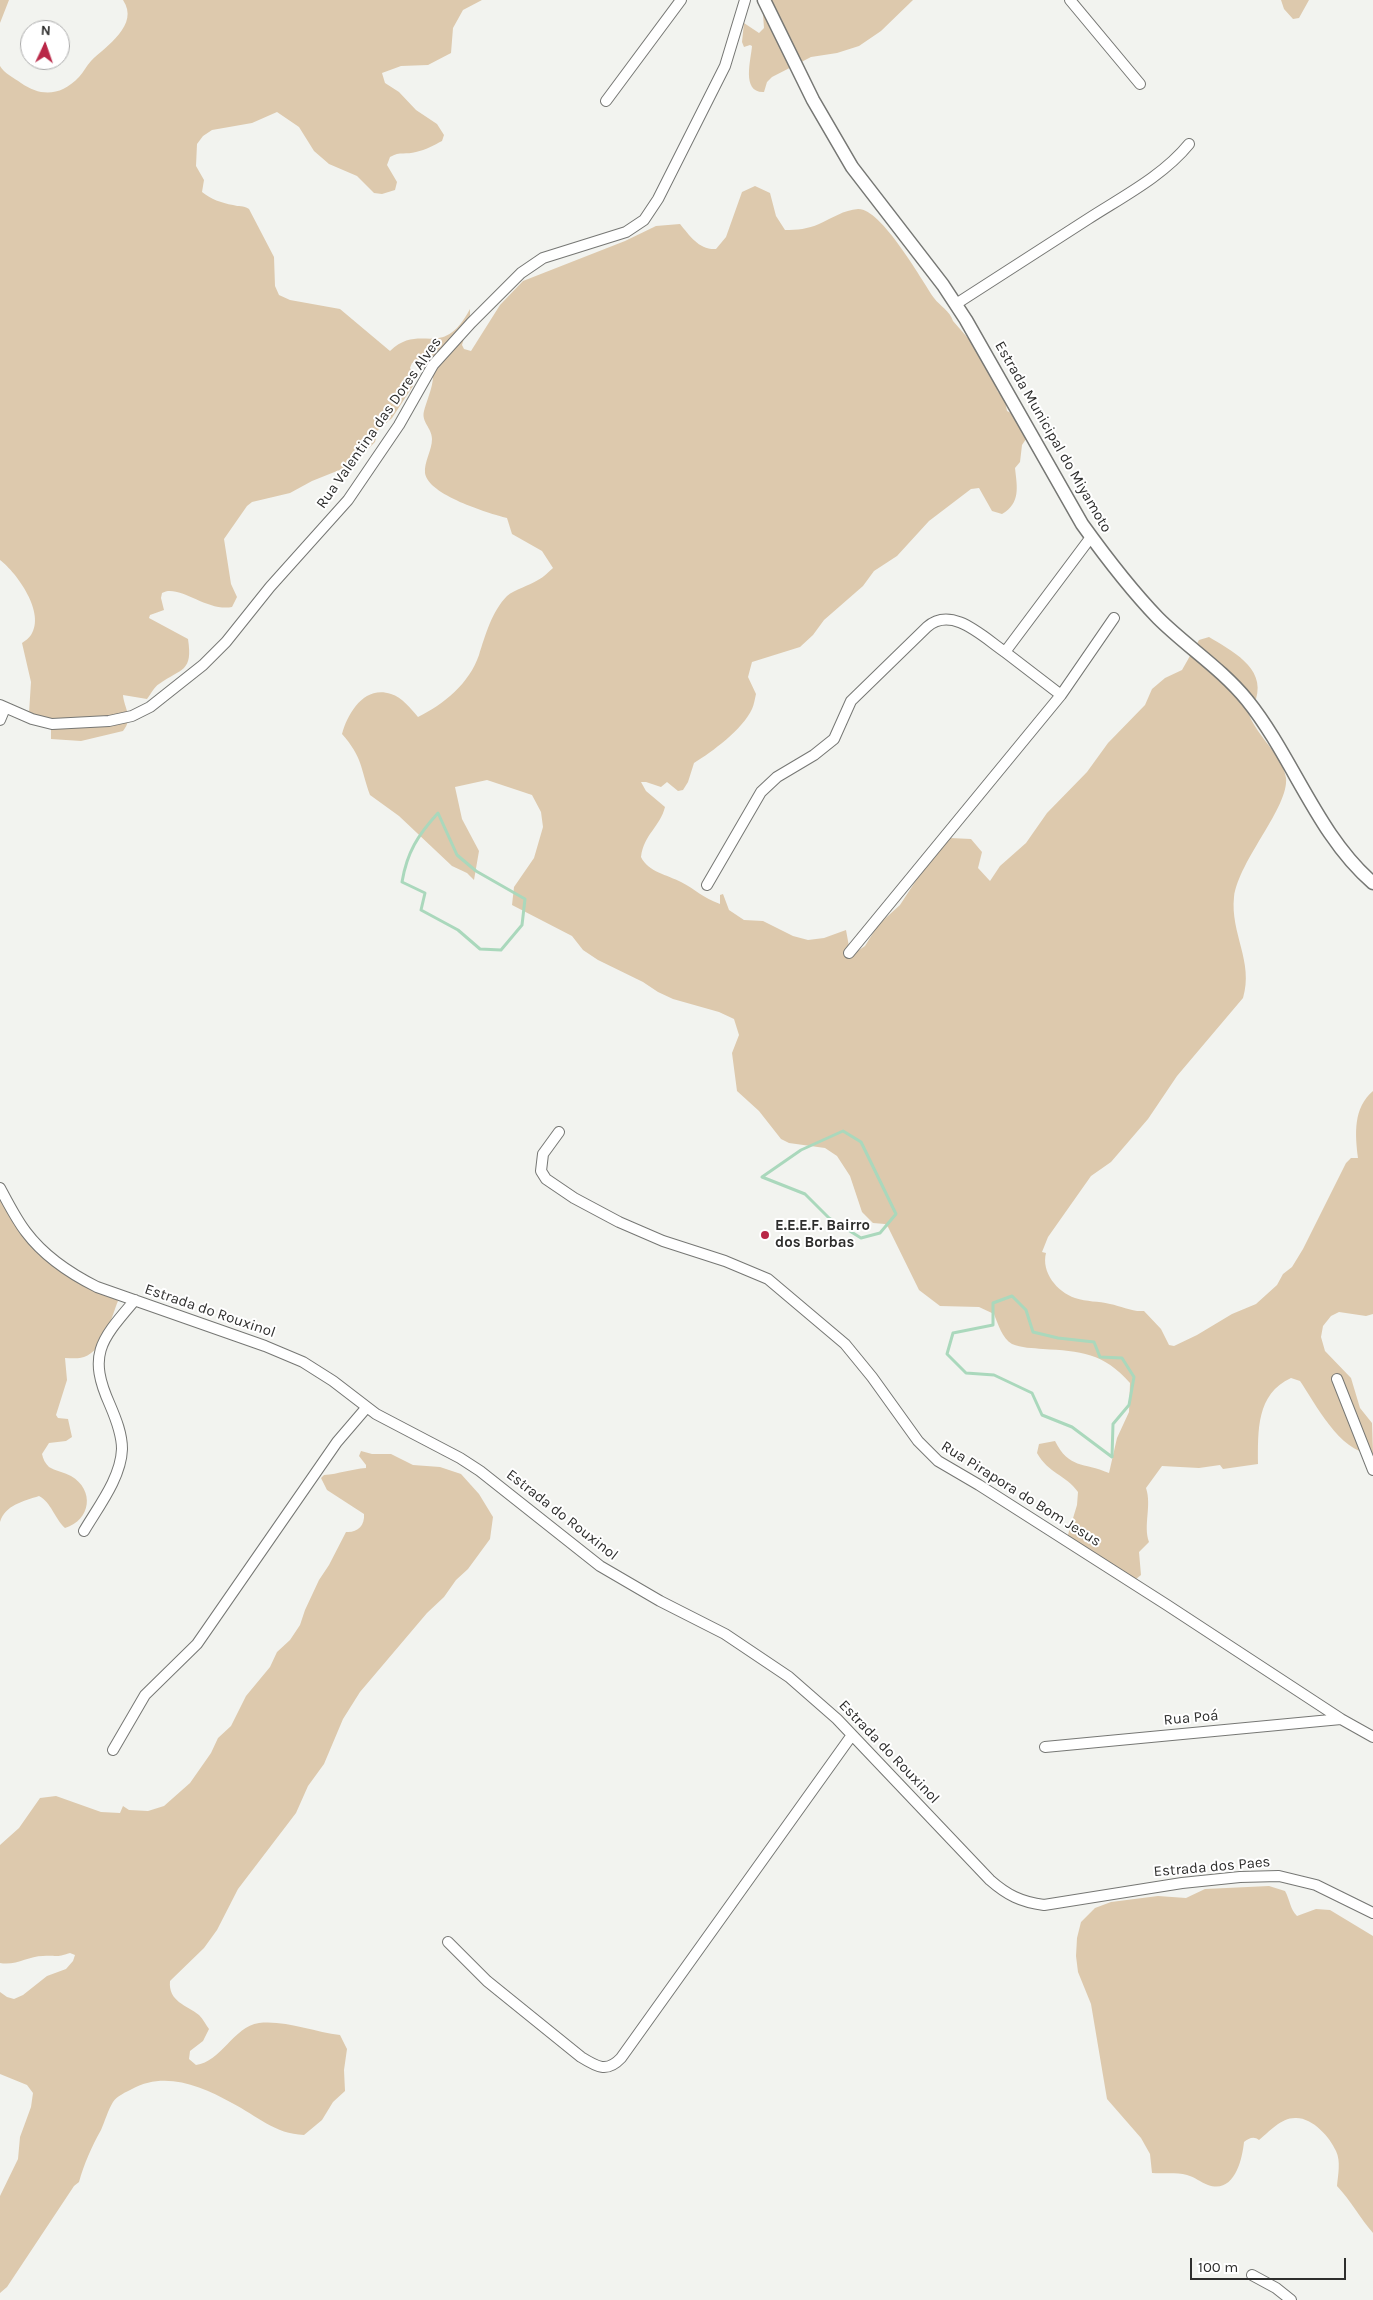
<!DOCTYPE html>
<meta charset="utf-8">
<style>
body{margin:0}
#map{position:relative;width:1373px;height:2300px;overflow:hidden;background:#f2f3ef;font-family:Karla,sans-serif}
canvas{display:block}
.north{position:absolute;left:20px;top:20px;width:50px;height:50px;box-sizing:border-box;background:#fff;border:1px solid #ababab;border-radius:50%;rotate:3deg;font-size:14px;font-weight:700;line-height:20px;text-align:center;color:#2e2e2d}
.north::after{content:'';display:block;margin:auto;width:18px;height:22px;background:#b92747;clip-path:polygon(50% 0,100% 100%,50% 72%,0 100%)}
.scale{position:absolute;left:1190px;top:2258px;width:156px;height:22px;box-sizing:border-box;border:2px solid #2e2e2d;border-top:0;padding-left:6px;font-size:15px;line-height:18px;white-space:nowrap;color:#2e2e2d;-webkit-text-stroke:4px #fff;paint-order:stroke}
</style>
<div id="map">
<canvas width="1373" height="2300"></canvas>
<div class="north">N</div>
<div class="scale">100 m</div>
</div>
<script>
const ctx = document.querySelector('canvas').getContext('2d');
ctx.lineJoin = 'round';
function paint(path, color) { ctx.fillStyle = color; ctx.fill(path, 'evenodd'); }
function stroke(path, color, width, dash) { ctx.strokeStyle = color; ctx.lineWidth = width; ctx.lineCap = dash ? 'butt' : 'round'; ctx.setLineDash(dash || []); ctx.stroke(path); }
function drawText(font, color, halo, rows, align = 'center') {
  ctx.font = font + ' Karla,sans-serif'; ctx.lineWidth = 4; ctx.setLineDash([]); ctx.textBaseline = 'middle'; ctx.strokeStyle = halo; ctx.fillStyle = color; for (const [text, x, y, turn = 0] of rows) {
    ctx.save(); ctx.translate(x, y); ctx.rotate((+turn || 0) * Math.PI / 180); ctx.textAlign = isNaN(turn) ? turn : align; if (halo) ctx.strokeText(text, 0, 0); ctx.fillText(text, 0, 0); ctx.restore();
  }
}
paint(new Path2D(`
 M 0,0 L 9,0 L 0,23 Z
 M 123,0 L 482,0 L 463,10 L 453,28 L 451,53 L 428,65 L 401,66 L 382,73 L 385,83 L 399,92 L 416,110 L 437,124 L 444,135 L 442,141 C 434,145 426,150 416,152 C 406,155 400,151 390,157 L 387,165 L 397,182 L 395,190 L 382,194 L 374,193 L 357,176 L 329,164 L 314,151 L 299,127 L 277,112 L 252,123 L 212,130 L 203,136 L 197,144 L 196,166 L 204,180 L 202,192 C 211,199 221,203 233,205 C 239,207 243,205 249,209 L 274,257 L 275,286 L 279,295 L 290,300 L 340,309 L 390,351 C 421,321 442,362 470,309 L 470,318 L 462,345 L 464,349 L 471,351 L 500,305 L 523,281 L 625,241 L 656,226 L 680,224 C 690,236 699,250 716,249 L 726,237 L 742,192 L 755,186 L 770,193 L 776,216 L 785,230 C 797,230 808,229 819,224 C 832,218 844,210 858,209 C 881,208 921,279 934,298 C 940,306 950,311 953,321 L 988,361 L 998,392 L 1004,395 L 1007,411 L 1019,417 L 1030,433 L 1022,445 L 1020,462 L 1015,468 C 1017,487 1021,503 1002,514 L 992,511 L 979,488 L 971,489 L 929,521 L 897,556 L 874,571 L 863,586 L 824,620 L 813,635 L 800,647 L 752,662 L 748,677 L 756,694 C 755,698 754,705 752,709 C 743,729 712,752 694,763 L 688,782 L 683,790 L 678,791 L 667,782 L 661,787 L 646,782 L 641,782 L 646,791 L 665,807 C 660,827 644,834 641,857 C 648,872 668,875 681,882 C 695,889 703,898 720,904 L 720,895 L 723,894 L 729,910 L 744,920 L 763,921 L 793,936 L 808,940 L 824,938 L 846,930 L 850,952 L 856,952 L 865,946 L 878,925 L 900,905 L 924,868 L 950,838 L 971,839 L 982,852 L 978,868 L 990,881 L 1000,866 L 1026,843 L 1047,813 L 1087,772 L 1108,743 L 1145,705 L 1152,689 L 1165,678 L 1182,670 L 1199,640 L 1209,637 C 1230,650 1266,667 1256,699 L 1247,700 C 1244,727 1283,752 1286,778 C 1289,807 1239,860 1234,897 C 1230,933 1254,962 1243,998 L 1177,1076 L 1148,1119 L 1111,1162 L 1091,1176 L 1048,1237 L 1042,1252 L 1046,1253 C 1041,1272 1057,1292 1075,1298 C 1087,1302 1098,1301 1110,1304 C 1121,1306 1132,1312 1144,1311 L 1161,1329 L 1169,1345 L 1174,1346 L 1197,1335 L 1232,1314 L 1256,1304 L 1277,1285 L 1283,1274 L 1292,1267 L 1303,1249 L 1346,1163 L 1351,1158 L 1358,1158 C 1355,1134 1353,1108 1373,1091 L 1373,1314 L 1366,1316 L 1339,1312 L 1331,1316 L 1323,1326 L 1321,1337 L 1325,1351 L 1351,1378 L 1360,1408 L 1372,1423 L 1373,1453 C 1342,1456 1315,1403 1300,1381 L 1291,1378 C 1256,1394 1258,1431 1258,1464 L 1223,1469 L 1220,1465 L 1199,1468 L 1162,1466 L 1146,1488 C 1152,1506 1143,1525 1149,1542 L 1139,1552 L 1141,1575 L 1130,1584 L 1067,1538 L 1077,1505 L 1078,1492 C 1066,1475 1048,1473 1037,1453 L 1039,1444 L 1055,1441 C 1069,1469 1083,1462 1109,1473 L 1117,1438 L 1129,1412 L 1130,1383 C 1104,1353 1080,1351 1043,1349 C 1033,1348 1021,1348 1012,1344 C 1002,1338 998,1324 994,1314 L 979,1307 L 940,1306 L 919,1290 L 888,1227 L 885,1224 L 873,1223 L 862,1212 L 850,1176 L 837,1156 L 825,1148 L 789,1143 L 781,1139 L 759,1111 L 737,1091 L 732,1053 L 739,1035 L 734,1019 L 719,1012 L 673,999 L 658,992 L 643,982 L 598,960 L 583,950 L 572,936 L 512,905 L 514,887 L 534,858 L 543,827 L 541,812 L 532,795 L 487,780 L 455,787 L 462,819 L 479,851 L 474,880 L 467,873 L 452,866 L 399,816 L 370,795 C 360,767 363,758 342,734 C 348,712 365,685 391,694 C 402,697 411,709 418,717 C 444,704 469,684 479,655 C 485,636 492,611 507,596 C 515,589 529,586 538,580 C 544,577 548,572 553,568 L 542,551 L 512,534 L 507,518 C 488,513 428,495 425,473 C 424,462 432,450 432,439 C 432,428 421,422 424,411 C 429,393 438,378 430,359 L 422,358 L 412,363 L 410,368 L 415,377 L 413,386 L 392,418 L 378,430 L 375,442 L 362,455 L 342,469 L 312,481 L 290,493 L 252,502 L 247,506 L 224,539 L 231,584 L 237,597 L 232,607 C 207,612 178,583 162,593 L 161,598 L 164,610 L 150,615 L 149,618 L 188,639 C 193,672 182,668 159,684 C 154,687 151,694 147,699 L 123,695 C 124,708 134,718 123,731 L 81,741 L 51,739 L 51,729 L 29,713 L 31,682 L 22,643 C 25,641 29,638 31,635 C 46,613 17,573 0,560 L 0,66 C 4,73 14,78 21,83 C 41,97 61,96 79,77 C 84,72 86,66 91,61 C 106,46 140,25 123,0 Z
 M 762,0 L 913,0 L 881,31 L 859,46 L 837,53 L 811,57 L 772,77 L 767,82 L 764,92 C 741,93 751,60 752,46 L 750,45 L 744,47 L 742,42 L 744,23 L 759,33 L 764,28 Z
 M 1281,0 L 1309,0 L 1299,18 L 1293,19 L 1284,9 Z
 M 0,1194 C 18,1222 38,1246 63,1266 C 81,1280 103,1284 118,1301 C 111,1318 104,1350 84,1357 C 79,1359 71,1358 65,1358 L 67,1380 L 56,1415 L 58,1418 L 68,1419 L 72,1437 L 66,1441 L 49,1443 L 42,1454 C 43,1459 45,1463 49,1467 C 55,1471 64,1472 71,1476 C 95,1490 91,1520 65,1528 C 55,1519 51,1502 39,1496 C 24,1501 5,1505 0,1522 Z
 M 361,1451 L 372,1454 L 391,1454 L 413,1465 L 440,1467 L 461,1474 L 479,1494 L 493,1517 L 490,1539 L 468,1569 L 456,1580 L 444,1597 L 427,1613 L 360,1692 L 343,1719 L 324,1764 L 308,1786 L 296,1813 L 238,1889 L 217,1930 L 204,1948 L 170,1981 C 168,2002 187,2005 199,2015 C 203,2019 206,2025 209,2029 L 203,2041 L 190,2051 L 189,2059 L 196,2065 C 221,2062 233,2027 259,2023 C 285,2020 314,2032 340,2035 L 347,2049 L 344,2070 L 345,2091 L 333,2102 L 322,2120 L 304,2135 C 275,2134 257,2116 232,2103 C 201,2086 165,2071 132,2089 C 126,2092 117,2096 113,2102 C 108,2110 105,2121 101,2130 C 92,2146 84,2164 79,2182 L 74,2186 L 7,2287 L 0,2293 L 0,2196 L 18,2159 L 20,2137 L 31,2107 L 33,2093 L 27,2085 L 0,2074 L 0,1992 L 7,1997 L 14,1999 L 23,1995 L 47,1976 L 66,1969 L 73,1961 L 75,1955 L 70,1953 C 55,1958 57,1955 43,1956 C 28,1956 16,1966 0,1963 L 0,1845 L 19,1828 L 40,1798 L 56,1796 L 101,1812 L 120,1813 L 123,1806 L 129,1810 L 148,1811 L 164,1806 L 190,1783 L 211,1753 L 218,1738 L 231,1726 L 246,1696 L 270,1667 L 277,1652 L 290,1640 L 300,1625 L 305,1610 L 319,1580 L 329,1565 L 346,1532 C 357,1533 365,1526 364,1514 L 327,1490 L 321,1478 L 324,1475 C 339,1474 351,1469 366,1468 L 366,1465 L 359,1456 Z
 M 1269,1886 L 1285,1891 C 1290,1900 1290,1909 1297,1916 L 1316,1909 L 1330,1910 L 1373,1936 L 1373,2233 C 1360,2218 1351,2201 1337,2186 C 1338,2175 1341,2161 1336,2151 C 1330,2137 1312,2117 1295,2118 C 1281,2118 1269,2132 1259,2140 C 1254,2136 1249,2138 1244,2142 C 1242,2161 1234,2194 1208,2185 C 1200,2182 1195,2177 1187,2175 C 1176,2172 1163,2174 1152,2173 L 1150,2154 L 1141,2138 L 1107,2099 L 1091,2004 L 1078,1972 L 1076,1956 L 1077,1938 L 1081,1922 L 1095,1908 L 1111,1902 L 1158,1896 L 1186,1898 L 1205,1889 Z`), '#ddc9ad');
stroke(new Path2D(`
 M 438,813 L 457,855 L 476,871 L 525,899 L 522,925 L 501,950 L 480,949 L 458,930 L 421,910 L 425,893 L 402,882 C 407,852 418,835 438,813 Z
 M 843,1131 L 861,1142 L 896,1214 L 880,1233 L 861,1238 L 829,1218 L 805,1194 L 762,1177 L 801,1150 Z
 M 1012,1296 L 1026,1310 L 1033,1332 L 1058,1338 L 1094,1342 L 1100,1357 L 1122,1358 L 1134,1377 L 1129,1405 L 1113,1424 L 1112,1457 L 1072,1427 L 1042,1415 L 1032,1393 L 994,1375 L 966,1373 L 947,1354 L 953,1333 L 993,1325 L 993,1303 Z`), '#aad8bc', 3);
const minor = new Path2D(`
 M 1070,0 L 1140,84
 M 606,101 L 681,0
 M 956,304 C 1000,276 1044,247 1088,219 C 1122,197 1163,176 1189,144
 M 1005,652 L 1061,695 L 1114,618
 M 0,705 L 32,719 L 52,724 L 109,721 L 132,716 L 150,707 L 203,665 L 226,642 L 270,587 L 348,500 L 399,425 L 433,365 L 471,323 L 521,273 L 543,258 L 626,232 L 644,220 L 658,199 L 725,66 L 745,0
 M 0,720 L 5,708
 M 707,885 L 761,792 L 777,777 L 814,755 L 834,739 L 851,701 L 927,627 C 952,605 983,637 1005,652 L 1091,537
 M 849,953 L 1061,695
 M 559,1132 L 543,1154 L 541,1171 L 546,1179 L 574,1198 L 619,1222 L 663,1241 L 725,1261 L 768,1279 L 845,1344 L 872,1377 L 918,1441 L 938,1461 L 979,1485 L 1167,1605 L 1341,1719 L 1373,1737
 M 0,1188 C 8,1203 16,1219 26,1232 C 44,1256 71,1274 97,1287 L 265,1346 L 303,1362 L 333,1381 L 376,1414 L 460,1458 L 480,1471 L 600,1566 L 660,1601 L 725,1634 L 789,1677 L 837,1719 L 990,1880 C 1007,1895 1021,1902 1044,1905 L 1182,1883 L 1240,1877 L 1279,1876 L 1316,1885 L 1373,1913
 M 1337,1379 L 1373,1470
 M 84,1531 C 98,1507 121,1478 122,1449 C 122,1434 116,1419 110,1405 C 87,1354 101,1340 135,1300
 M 1045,1747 L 1341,1719
 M 113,1750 L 145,1695 L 197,1644 L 337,1442 L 367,1407
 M 448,1942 L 487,1981 L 581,2057 C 597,2067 607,2073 621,2058 L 852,1735
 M 1252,2275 L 1276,2288 L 1291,2300`);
const tertiary = new Path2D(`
 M 764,0 L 813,100 L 852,167 L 943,285 L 966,320 L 1082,524 C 1105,556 1130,589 1158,618 C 1186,646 1222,669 1247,700 C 1293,757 1317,835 1373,883`);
stroke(minor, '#767774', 12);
stroke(tertiary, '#767774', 15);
stroke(minor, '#fff', 10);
stroke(tertiary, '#fff', 12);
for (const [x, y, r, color] of [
 [765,1235,5,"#b92747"]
]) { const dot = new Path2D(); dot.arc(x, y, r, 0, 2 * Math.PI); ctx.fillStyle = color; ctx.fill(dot); stroke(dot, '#fff', 2); }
drawText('15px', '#2e2e2d', '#fff', [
 ["Rua Valentina das Dores Alves",379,423,-55],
 ["Estrada Municipal do Miyamoto",1053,437,60],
 ["Estrada do Rouxinol",210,1311,19],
 ["Rua Pirapora do Bom Jesus",1021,1494,32],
 ["Estrada do Rouxinol",562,1515,38],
 ["Rua Poá",1191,1718,-5],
 ["Estrada do Rouxinol",889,1752,46],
 ["Estrada dos Paes",1212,1867,-5]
]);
drawText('bold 15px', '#2e2e2d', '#fff', [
 ["E.E.E.F. Bairro",775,1226],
 ["dos Borbas",775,1243]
], 'left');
</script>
